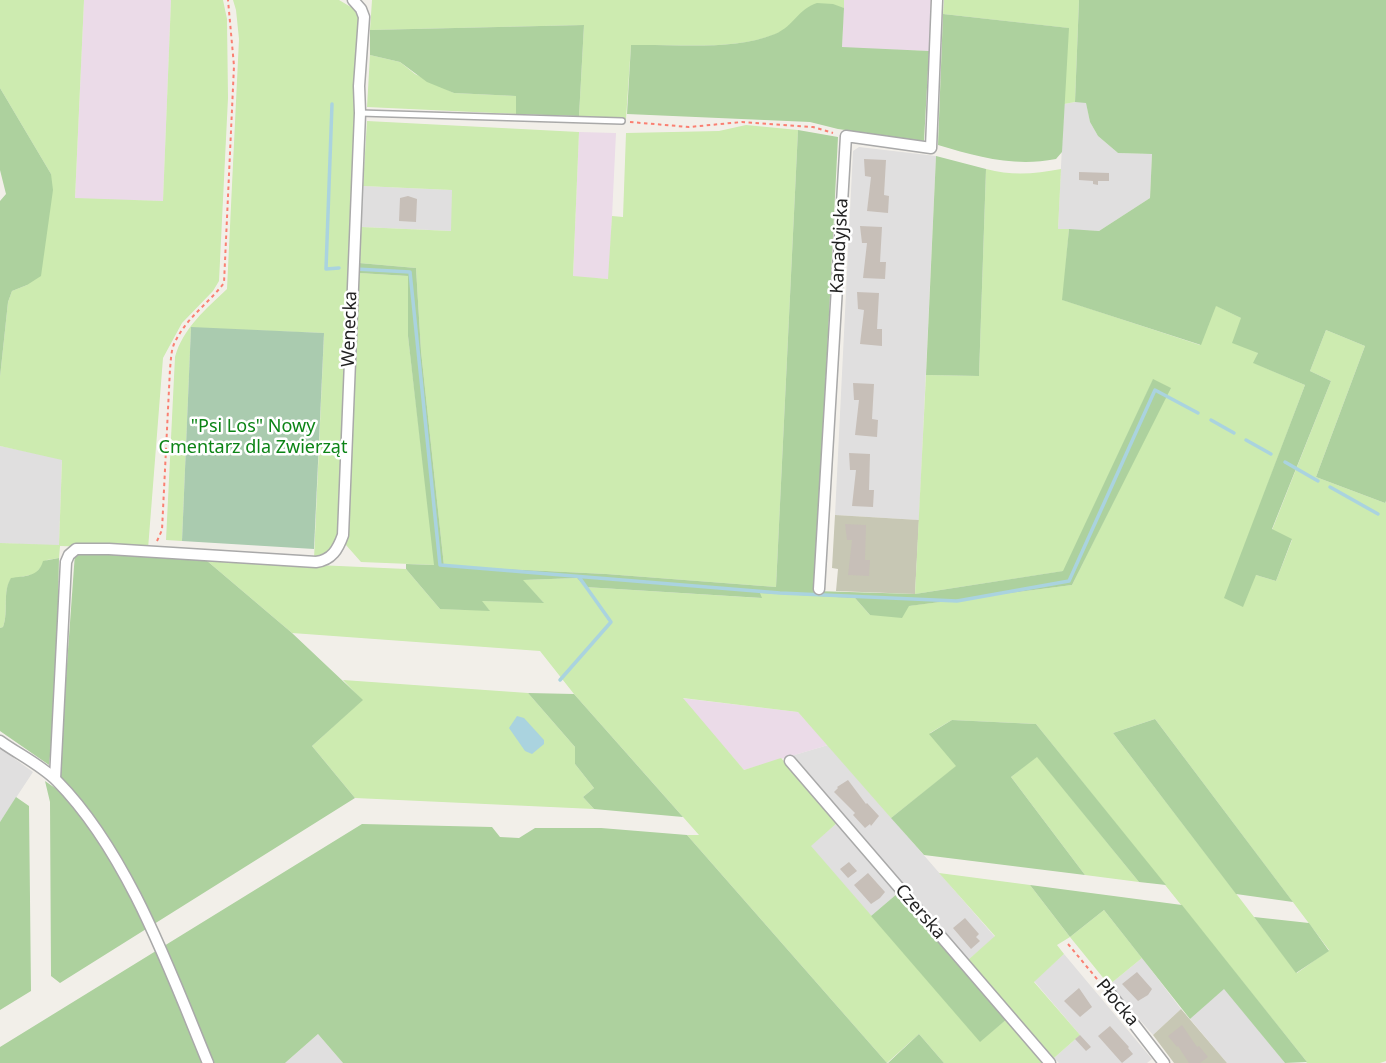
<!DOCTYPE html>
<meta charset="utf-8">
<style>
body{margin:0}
canvas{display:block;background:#f2efe9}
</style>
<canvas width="1386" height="1063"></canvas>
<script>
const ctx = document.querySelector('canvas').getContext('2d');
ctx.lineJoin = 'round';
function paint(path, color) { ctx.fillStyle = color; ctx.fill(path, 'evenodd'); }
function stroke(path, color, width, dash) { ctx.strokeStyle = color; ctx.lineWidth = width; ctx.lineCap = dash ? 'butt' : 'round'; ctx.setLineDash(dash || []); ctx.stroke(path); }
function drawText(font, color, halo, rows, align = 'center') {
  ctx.font = font + ' "Noto Sans",sans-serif'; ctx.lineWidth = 5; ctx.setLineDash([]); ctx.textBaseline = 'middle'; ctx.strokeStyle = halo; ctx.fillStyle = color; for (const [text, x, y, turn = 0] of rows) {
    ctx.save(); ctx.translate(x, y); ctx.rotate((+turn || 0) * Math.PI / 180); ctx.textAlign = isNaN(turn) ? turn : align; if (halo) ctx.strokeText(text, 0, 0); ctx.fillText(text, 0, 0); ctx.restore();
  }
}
paint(new Path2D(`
 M 1075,102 L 1086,102 L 1090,122 L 1098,136 L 1118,153 L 1152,154 L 1150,198 L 1099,231 L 1058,229 L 1064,104 Z
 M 859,147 L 936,156 L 919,520 L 835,515 L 853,151 Z
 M 363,186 L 453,190 L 452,231 L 361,227 Z
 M 0,446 L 62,459 L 59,546 L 0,543 Z
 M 828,745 L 995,937 L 968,960 L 791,756 Z
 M 0,748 L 33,772 L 0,822 Z
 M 837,823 L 898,893 L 871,916 L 810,846 Z
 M 1064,954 L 1152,1059 L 1147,1063 L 1059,1063 L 1054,1058 L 1080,1035 L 1034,981 Z
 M 1142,958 L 1181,1009 L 1153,1035 L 1109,985 Z
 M 1224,988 L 1285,1063 L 1227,1063 L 1190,1019 Z
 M 318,1034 L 343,1063 L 285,1063 Z`), '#e0dfdf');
paint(new Path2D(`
 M 84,0 L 171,0 L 163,201 L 75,199 Z
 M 844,0 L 932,0 L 929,51 L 842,48 Z
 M 579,132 L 616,133 L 609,279 L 573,277 Z
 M 681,698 L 798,712 L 828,745 L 744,770 Z`), '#ebdbe8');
paint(new Path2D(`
 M 835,515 L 919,520 L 915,594 L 836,591 L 838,569 L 832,568 Z
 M 1181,1009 L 1227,1063 L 1174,1063 L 1153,1035 Z`), '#c7c7b4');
paint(new Path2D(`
 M 0,0 L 84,0 L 75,198 L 163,201 L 171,0 L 223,0 L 227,19 L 228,98 L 219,281 L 213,291 L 182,323 L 163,358 L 148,549 L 60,546 L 59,558 L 47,560 L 35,574 L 11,579 C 2,592 9,611 3,627 L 0,628 L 0,543 L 59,545 L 62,460 L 0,446 L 0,377 L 8,302 L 12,291 L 27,285 L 51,174 L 0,88 Z
 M 233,0 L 339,0 L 356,10 L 360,18 L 338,540 L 333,550 L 314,559 L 324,333 L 191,328 L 182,541 L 166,540 L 175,357 C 183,328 206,309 227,289 L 239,39 L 236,10 Z
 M 372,0 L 844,0 L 844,8 C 801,0 806,21 776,34 C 733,51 677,44 631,45 L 626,119 L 579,116 L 584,25 L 370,30 Z
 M 944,0 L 1079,0 L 1075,102 L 1064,104 L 1068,28 L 943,14 Z
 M 370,55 L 400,62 L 415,74 L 454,93 L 517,96 L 516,114 L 367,107 Z
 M 367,121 L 579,132 L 573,276 L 608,279 L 612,216 L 623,217 L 626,133 L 719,131 L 746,125 L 798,130 L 776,587 L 606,574 L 444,566 L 421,351 L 416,268 L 359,263 L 361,227 L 451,231 L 452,190 L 363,186 Z
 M 986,169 C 1012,176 1035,174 1061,169 L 1058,229 L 1069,229 L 1063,300 L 1200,345 L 1215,305 L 1241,318 L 1258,353 L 1254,363 L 1305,385 L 1225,598 L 1256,575 L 1276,581 L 1292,540 L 1272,530 L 1331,381 L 1310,371 L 1326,330 L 1365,346 L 1316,477 L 1385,503 L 1386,501 L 1386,1061 L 1380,1063 L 1306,1063 L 1307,1062 L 1036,724 L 952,720 L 930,733 L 957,766 L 891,818 L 798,712 L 683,698 L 744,770 L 781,758 L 837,823 L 811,846 L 980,1041 L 1007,1019 L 1045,1063 L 944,1063 L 919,1034 L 887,1063 L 687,835 L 699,835 L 574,694 L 540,651 L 292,633 L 206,560 L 406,569 L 440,609 L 489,610 L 480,601 L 543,602 L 522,580 L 577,578 L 585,587 L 761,598 L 759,592 L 855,598 L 870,615 L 908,606 L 1072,585 L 1170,388 L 1153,380 L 1064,571 L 915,594 L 926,375 L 979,376 ZM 1155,719 L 1329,950 L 1297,973 L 1113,733 Z
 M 359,273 L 408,276 L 408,336 L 435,565 L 361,562 L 346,545 Z
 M 343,680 L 528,693 L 575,747 L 575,764 L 594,788 L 583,797 L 594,809 L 355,798 L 312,746 L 362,700 Z
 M 1037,756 L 1139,882 L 1085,875 L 1011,777 Z
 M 939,873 L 1030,885 L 1070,937 L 1104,910 L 1142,958 L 1109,985 L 1070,937 L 1057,945 L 1064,954 L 1034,982 L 1080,1035 L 1054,1058 L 968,960 L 995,936 Z`), '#cdebb0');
paint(new Path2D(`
 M 1079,0 L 1386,0 L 1386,501 L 1385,503 L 1316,477 L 1365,346 L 1326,330 L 1310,371 L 1331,381 L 1272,529 L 1292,539 L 1276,581 L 1256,575 L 1243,607 L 1224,598 L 1305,385 L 1253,363 L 1258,353 L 1232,343 L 1241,318 L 1216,306 L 1201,345 L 1062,300 L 1069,229 L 1099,231 L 1150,198 L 1152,154 L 1118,153 L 1098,136 L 1090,122 L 1086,103 L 1075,102 Z
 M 817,3 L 833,4 L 844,8 L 842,47 L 929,51 L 924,141 L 838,129 L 810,122 L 627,114 L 631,45 C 677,44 733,51 775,34 C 794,26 798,9 817,3 Z
 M 943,14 L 1069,28 L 1062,152 L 1056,159 C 1014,167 978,157 938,145 Z
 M 584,25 L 579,116 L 516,114 L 516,96 L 454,93 L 427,82 L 400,62 L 370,55 L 370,30 Z
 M 0,88 L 51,174 L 53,190 L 41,276 L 27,285 L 12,291 L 8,302 L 0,377 L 0,201 L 6,194 L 0,170 Z
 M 798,130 L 838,137 L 815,591 L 915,594 L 1063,571 L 1153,379 L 1171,388 L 1072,585 L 909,606 L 902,618 L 870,615 L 855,598 L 760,593 L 762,598 L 585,587 L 577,578 L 523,580 L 544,603 L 482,601 L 490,611 L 440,609 L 406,569 L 406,564 L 434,565 L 408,336 L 408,276 L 359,273 L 359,263 L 416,268 L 421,351 L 444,566 L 606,574 L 776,587 Z
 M 936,156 L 986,169 L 979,376 L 926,375 Z
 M 75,553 L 206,560 L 292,633 L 363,700 L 312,746 L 355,798 L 60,983 L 51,976 L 50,802 L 45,781 L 58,790 Z
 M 59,558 L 56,702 L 49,765 L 0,731 L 0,628 L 3,627 C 9,611 2,592 11,578 C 24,576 39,577 43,561 Z
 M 528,693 L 574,694 L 683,817 L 594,809 L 583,797 L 594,788 L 575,764 L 575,747 Z
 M 1155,719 L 1293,902 L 1236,894 L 1113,733 Z
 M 952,720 L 1036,724 L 1166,885 L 1139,882 L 1037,757 L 1011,777 L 1085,875 L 924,855 L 891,818 L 956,766 L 929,734 Z
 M 16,797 L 29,806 L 31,991 L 0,1010 L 0,822 Z
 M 362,824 L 492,827 L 500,837 L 519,838 L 535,828 L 601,828 L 687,835 L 887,1063 L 343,1063 L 318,1034 L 285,1063 L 0,1063 L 0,1047 Z
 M 1030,885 L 1182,905 L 1307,1062 L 1285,1063 L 1224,989 L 1190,1019 L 1104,910 L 1070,937 Z
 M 898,893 L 1007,1019 L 980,1042 L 871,916 Z
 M 1254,917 L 1309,923 L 1329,951 L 1296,973 Z
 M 919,1034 L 944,1063 L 888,1063 Z`), '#add19e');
paint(new Path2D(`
 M 191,327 L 324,333 L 314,549 L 182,541 Z`), '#aacbaf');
paint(new Path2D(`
 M 517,716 L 524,718 L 544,740 L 544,744 L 532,754 L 525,751 L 509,728 Z`), '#aad3df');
stroke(new Path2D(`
 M 332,104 L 326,269 L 339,268
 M 356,269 L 410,272 L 440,565 L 780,593 L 957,601 L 1069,581 L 1155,390 L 1198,413
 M 1211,420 L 1234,433
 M 1246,440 L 1271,454
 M 1285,462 L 1318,481
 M 1330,487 L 1378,514
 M 560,680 L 611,622 L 579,577`), '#aad3df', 3.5);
paint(new Path2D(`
 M 864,159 L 886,160 L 884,195 L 889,196 L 888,213 L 867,211 L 871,177 L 865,176 Z
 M 1079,172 L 1109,173 L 1109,181 L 1098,181 L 1098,185 L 1093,184 L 1093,181 L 1079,180 Z
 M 408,196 L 417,199 L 416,222 L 399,221 L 400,198 Z
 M 860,226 L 882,227 L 880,262 L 886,262 L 885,279 L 863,278 L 867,243 L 862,243 Z
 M 857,292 L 879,293 L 877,329 L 882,329 L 882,346 L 860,344 L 864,310 L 858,309 Z
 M 853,383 L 874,384 L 872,419 L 878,420 L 877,437 L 855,435 L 859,400 L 854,400 Z
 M 849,453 L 870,454 L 869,490 L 874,490 L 873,507 L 852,506 L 856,470 L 850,470 Z
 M 845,524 L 866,525 L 865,560 L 870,560 L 869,576 L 848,575 L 852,540 L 847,540 Z
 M 848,780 L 866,804 L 867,803 L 879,816 L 871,826 L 870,824 L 865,828 L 853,815 L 855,813 L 834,792 L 838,788 L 837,787 Z
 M 849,862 L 857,871 L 848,878 L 840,869 Z
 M 868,873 L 885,892 L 880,898 L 871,904 L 854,885 Z
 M 965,918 L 979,934 L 976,937 L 980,941 L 971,949 L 953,928 Z
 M 1137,972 L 1152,989 L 1148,995 L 1138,1001 L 1122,984 Z
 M 1079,988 L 1092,1007 L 1080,1017 L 1064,1001 Z
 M 1182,1025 L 1197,1047 L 1199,1046 L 1208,1057 L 1200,1063 L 1189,1063 L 1178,1046 L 1177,1047 L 1168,1036 Z
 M 1110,1026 L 1129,1047 L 1128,1048 L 1133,1054 L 1122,1063 L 1098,1036 Z
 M 1080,1035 L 1091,1047 L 1086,1051 L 1075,1039 Z`), '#c7bfb8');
const service = new Path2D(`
 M 360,113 L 622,121`);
const minor = new Path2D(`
 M 819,589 L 846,136 L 931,148 L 937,0
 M 0,741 C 18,754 41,765 57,781 C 128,853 170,971 208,1063
 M 790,761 L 1050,1063
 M 55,779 L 66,562 L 69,555 L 76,549 L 109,549 L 316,562 C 332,560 338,549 343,535 L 360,113 L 359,86 L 364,17 L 361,9 L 353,0
 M 1110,993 L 1164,1063`);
stroke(service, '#a9a9a9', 8);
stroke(minor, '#a9a9a9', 13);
stroke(new Path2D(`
 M 630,122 L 689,127 L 742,122 L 813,127 L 833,133
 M 157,541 L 162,530 L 170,369 C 171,360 171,349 175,342 C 187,317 209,303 224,283 L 234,66 L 228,0
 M 1068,944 L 1102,985`), '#fa8072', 2, [3.5, 3.5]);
stroke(service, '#fff', 5);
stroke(minor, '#fff', 10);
drawText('18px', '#222', '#fff', [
 ["Kanadyjska",840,246,-87],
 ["Wenecka",350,329,-88],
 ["Czerska",920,912,49],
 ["Płocka",1117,1003,50]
]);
drawText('18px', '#0c8416', '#fff', [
 ["\"Psi Los\" Nowy",253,427],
 ["Cmentarz dla Zwierząt",253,448]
]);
</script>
